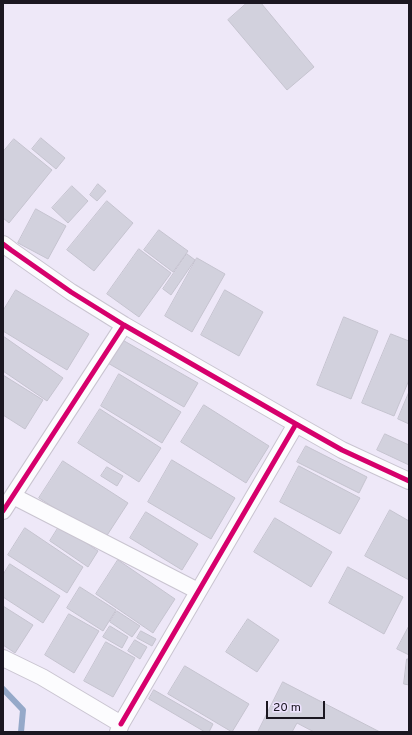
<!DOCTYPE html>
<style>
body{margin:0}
#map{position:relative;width:412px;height:735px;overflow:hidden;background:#eee8f8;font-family:Overpass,sans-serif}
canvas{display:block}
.frame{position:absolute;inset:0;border:4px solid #1b1721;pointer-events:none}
.scale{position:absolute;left:266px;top:701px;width:59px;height:18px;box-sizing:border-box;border:2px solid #1b1721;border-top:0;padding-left:5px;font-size:12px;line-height:14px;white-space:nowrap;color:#1b1721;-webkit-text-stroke:3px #ede2fe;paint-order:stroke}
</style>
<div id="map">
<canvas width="412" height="735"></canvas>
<div class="frame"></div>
<div class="scale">20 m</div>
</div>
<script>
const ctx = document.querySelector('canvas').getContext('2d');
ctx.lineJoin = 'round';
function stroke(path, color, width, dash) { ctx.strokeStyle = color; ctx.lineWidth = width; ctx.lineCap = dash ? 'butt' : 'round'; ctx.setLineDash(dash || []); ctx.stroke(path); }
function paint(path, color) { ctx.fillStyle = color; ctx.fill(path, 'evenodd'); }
stroke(new Path2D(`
 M 3,689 L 23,710 L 21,732`), '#95a9c9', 6);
const building = new Path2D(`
 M 247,3 L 261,3 L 314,67 L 287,90 L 228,20 Z
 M 41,138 L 65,158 L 56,169 L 32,149 Z
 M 14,139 L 52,170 L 9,223 L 3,218 L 3,152 Z
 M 98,184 L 106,191 L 97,201 L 90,195 Z
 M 72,186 L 88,201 L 68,223 L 52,208 Z
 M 107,201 L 133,223 L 94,271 L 67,250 Z
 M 36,209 L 66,226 L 48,259 L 18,243 Z
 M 159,230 L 188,251 L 173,272 L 144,250 Z
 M 139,249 L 171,273 L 139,317 L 107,294 Z
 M 187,254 L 195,260 L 171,295 L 163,289 Z
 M 197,258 L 225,274 L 192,332 L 165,316 Z
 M 16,290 L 89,334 L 67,370 L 3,331 L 3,311 Z
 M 225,290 L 263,312 L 239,356 L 201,335 Z
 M 344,317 L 378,331 L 351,399 L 317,385 Z
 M 391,334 L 409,341 L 409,380 L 394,416 L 362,403 Z
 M 3,336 L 63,378 L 47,401 L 3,371 Z
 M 119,338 L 198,383 L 184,407 L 106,362 Z
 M 119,374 L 181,412 L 162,443 L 101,406 Z
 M 3,375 L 43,400 L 25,429 L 3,415 Z
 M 409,392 L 409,424 L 398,419 Z
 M 204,405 L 269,446 L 246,483 L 181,442 Z
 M 100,409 L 161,448 L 139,482 L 78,443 Z
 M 385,434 L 409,445 L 409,465 L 377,450 Z
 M 306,446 L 367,477 L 359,493 L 297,462 Z
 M 172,460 L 235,498 L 211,539 L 148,502 Z
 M 63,461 L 128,503 L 104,540 L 39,498 Z
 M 299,466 L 360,498 L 340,534 L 280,502 Z
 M 107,467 L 123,476 L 117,486 L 101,476 Z
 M 390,510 L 409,521 L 409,580 L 365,556 Z
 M 146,512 L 198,544 L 182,570 L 130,538 Z
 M 275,518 L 332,552 L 311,587 L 254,552 Z
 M 60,525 L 98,551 L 88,567 L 50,541 Z
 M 25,528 L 83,567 L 67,593 L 8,555 Z
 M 118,560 L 175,599 L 153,633 L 96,594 Z
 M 10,564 L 60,596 L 43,623 L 3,597 L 3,575 Z
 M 348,567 L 403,597 L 384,634 L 329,603 Z
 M 80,587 L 116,610 L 103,631 L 67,608 Z
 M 3,606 L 33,625 L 15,653 L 3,645 Z
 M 117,611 L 140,626 L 132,637 L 110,622 Z
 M 69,614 L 99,631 L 74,673 L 45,655 Z
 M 248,619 L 279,640 L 257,672 L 226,652 Z
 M 110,626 L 128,637 L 122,648 L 103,637 Z
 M 409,626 L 409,655 L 397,649 Z
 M 141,631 L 156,639 L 152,646 L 137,638 Z
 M 135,640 L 147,647 L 140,659 L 128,651 Z
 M 106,642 L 135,658 L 113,697 L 84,681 Z
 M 407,659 L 409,659 L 409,685 L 404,684 Z
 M 185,666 L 249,704 L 232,732 L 168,694 Z
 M 283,682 L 380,732 L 314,732 L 297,723 L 292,732 L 258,732 Z
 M 154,690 L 213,724 L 209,732 L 205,732 L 149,699 Z`);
paint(building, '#d2d1dd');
stroke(building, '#c5c3cf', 1);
const minor = new Path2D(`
 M 3,244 L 11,250 L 71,292 L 124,325 L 296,424 L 342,450 L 409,481
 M 13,496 L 198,591
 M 3,511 L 124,325
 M 3,658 L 42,677 L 121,724 L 118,732
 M 121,724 L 296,424`);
stroke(minor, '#c9c4d0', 18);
stroke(minor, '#fcfcfe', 16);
stroke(new Path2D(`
 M 3,244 L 11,250 L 71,292 L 124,325 L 296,424 L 342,450 L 409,481
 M 3,511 L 124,325
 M 121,724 L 296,424`), '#d6006c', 5);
</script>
